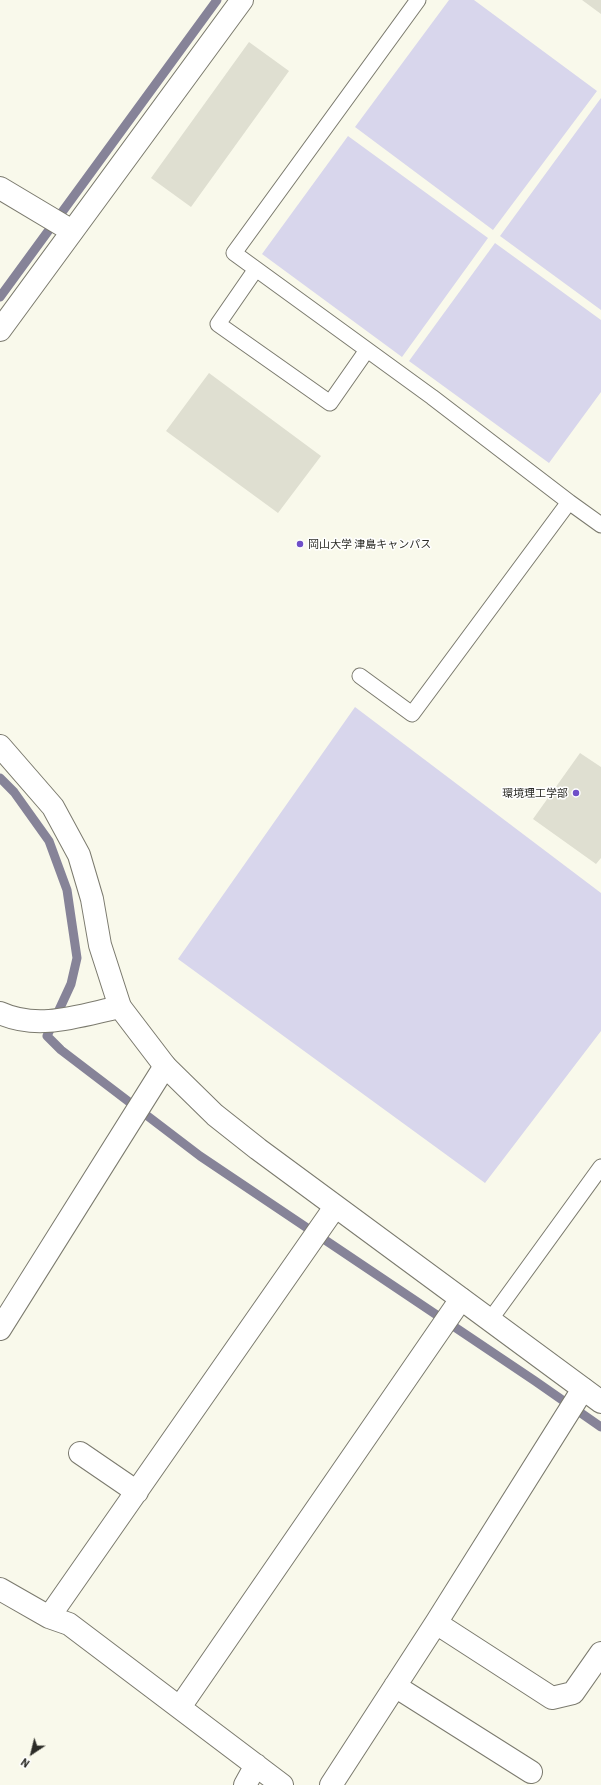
<!DOCTYPE html>
<meta charset="utf-8">
<style>
body{margin:0}
#map{position:relative;width:601px;height:1785px;overflow:hidden;background:#f9f9eb;font-family:Barlow,sans-serif}
canvas{display:block}
.north{position:absolute;left:12px;top:1733px;width:40px;height:40px;-webkit-text-stroke:3px #fff;paint-order:stroke;rotate:215deg;font-size:11px;font-weight:700;line-height:16px;text-align:center;color:#2c2c27}
.north::after{content:'';display:block;margin:auto;width:14px;height:18px;background:#2c2c27;clip-path:polygon(50% 0,100% 100%,50% 72%,0 100%)}
</style>
<div id="map">
<canvas width="601" height="1785"></canvas>
<div class="north">N</div>
</div>
<script>
const ctx = document.querySelector('canvas').getContext('2d');
ctx.lineJoin = 'round';
function paint(path, color) { ctx.fillStyle = color; ctx.fill(path, 'evenodd'); }
function stroke(path, color, width, dash) { ctx.strokeStyle = color; ctx.lineWidth = width; ctx.lineCap = dash ? 'butt' : 'round'; ctx.setLineDash(dash || []); ctx.stroke(path); }
function drawText(font, color, halo, rows, align = 'center') {
  ctx.font = font + ' Barlow,"Noto Sans JP",sans-serif'; ctx.lineWidth = 3; ctx.setLineDash([]); ctx.textBaseline = 'middle'; ctx.strokeStyle = halo; ctx.fillStyle = color; for (const [text, x, y, turn = 0] of rows) {
    ctx.save(); ctx.translate(x, y); ctx.rotate((+turn || 0) * Math.PI / 180); ctx.textAlign = isNaN(turn) ? turn : align; if (halo) ctx.strokeText(text, 0, 0); ctx.fillText(text, 0, 0); ctx.restore();
  }
}
paint(new Path2D(`
 M 449,0 L 474,0 L 597,91 L 493,230 L 355,127 Z
 M 601,98 L 601,310 L 500,236 Z
 M 348,136 L 488,238 L 402,357 L 262,254 Z
 M 495,243 L 601,320 L 601,392 L 549,463 L 409,361 Z
 M 355,707 L 601,893 L 601,1031 L 485,1183 L 178,959 Z`), '#d8d6ec');
stroke(new Path2D(`
 M 0,297 L 217,0
 M 0,778 L 14,792 L 49,841 L 67,890 L 77,958 L 71,984 L 47,1036 L 61,1050 L 200,1156 L 535,1381 L 601,1427`), '#868398', 9);
paint(new Path2D(`
 M 582,0 L 601,0 L 601,14 Z
 M 249,42 L 289,71 L 191,207 L 151,178 Z
 M 209,373 L 321,456 L 278,513 L 166,431 Z
 M 580,753 L 601,767 L 601,858 L 596,864 L 533,819 Z`), '#dfdfd1');
const service = new Path2D(`
 M 418,0 L 234,253 L 432,397 L 569,502
 M 256,269 L 218,324 L 330,403 L 367,350
 M 360,676 L 412,714 L 569,502 L 601,525
 M 490,1320 L 601,1167`);
const minor = new Path2D(`
 M 0,188 L 72,231
 M 0,1013 C 39,1031 81,1015 120,1007
 M 0,1329 L 165,1066
 M 80,1453 L 137,1492
 M 0,1589 L 49,1617 L 69,1624 L 282,1785
 M 49,1617 L 335,1207
 M 436,1623 L 552,1698 L 573,1693 L 601,1653
 M 395,1686 L 531,1772
 M 180,1707 L 461,1299
 M 245,1785 L 256,1765
 M 331,1785 L 436,1623 L 583,1389`);
const tertiary = new Path2D(`
 M 0,330 L 242,0
 M 0,746 L 53,807 L 79,855 L 92,899 L 100,945 L 120,1007 L 165,1066 L 215,1115 L 258,1149 L 601,1402`);
stroke(service, '#7b7a6e', 17);
stroke(minor, '#7b7a6e', 24);
stroke(tertiary, '#7b7a6e', 24);
stroke(service, '#fff', 15);
stroke(minor, '#fff', 22);
stroke(tertiary, '#fff', 22);
for (const [x, y, r, color] of [
 [300,544,4,"#6f4fc8"],
 [576,793,4,"#6f4fc8"]
]) { const dot = new Path2D(); dot.arc(x, y, r, 0, 2 * Math.PI); ctx.fillStyle = color; ctx.fill(dot); stroke(dot, '#fff', 1.5); }
drawText('11px', '#2c2c27', '#fff', [
 ["岡山大学 津島キャンパス",308,544],
 ["環境理工学部",568,793,"right"]
], 'left');
</script>
